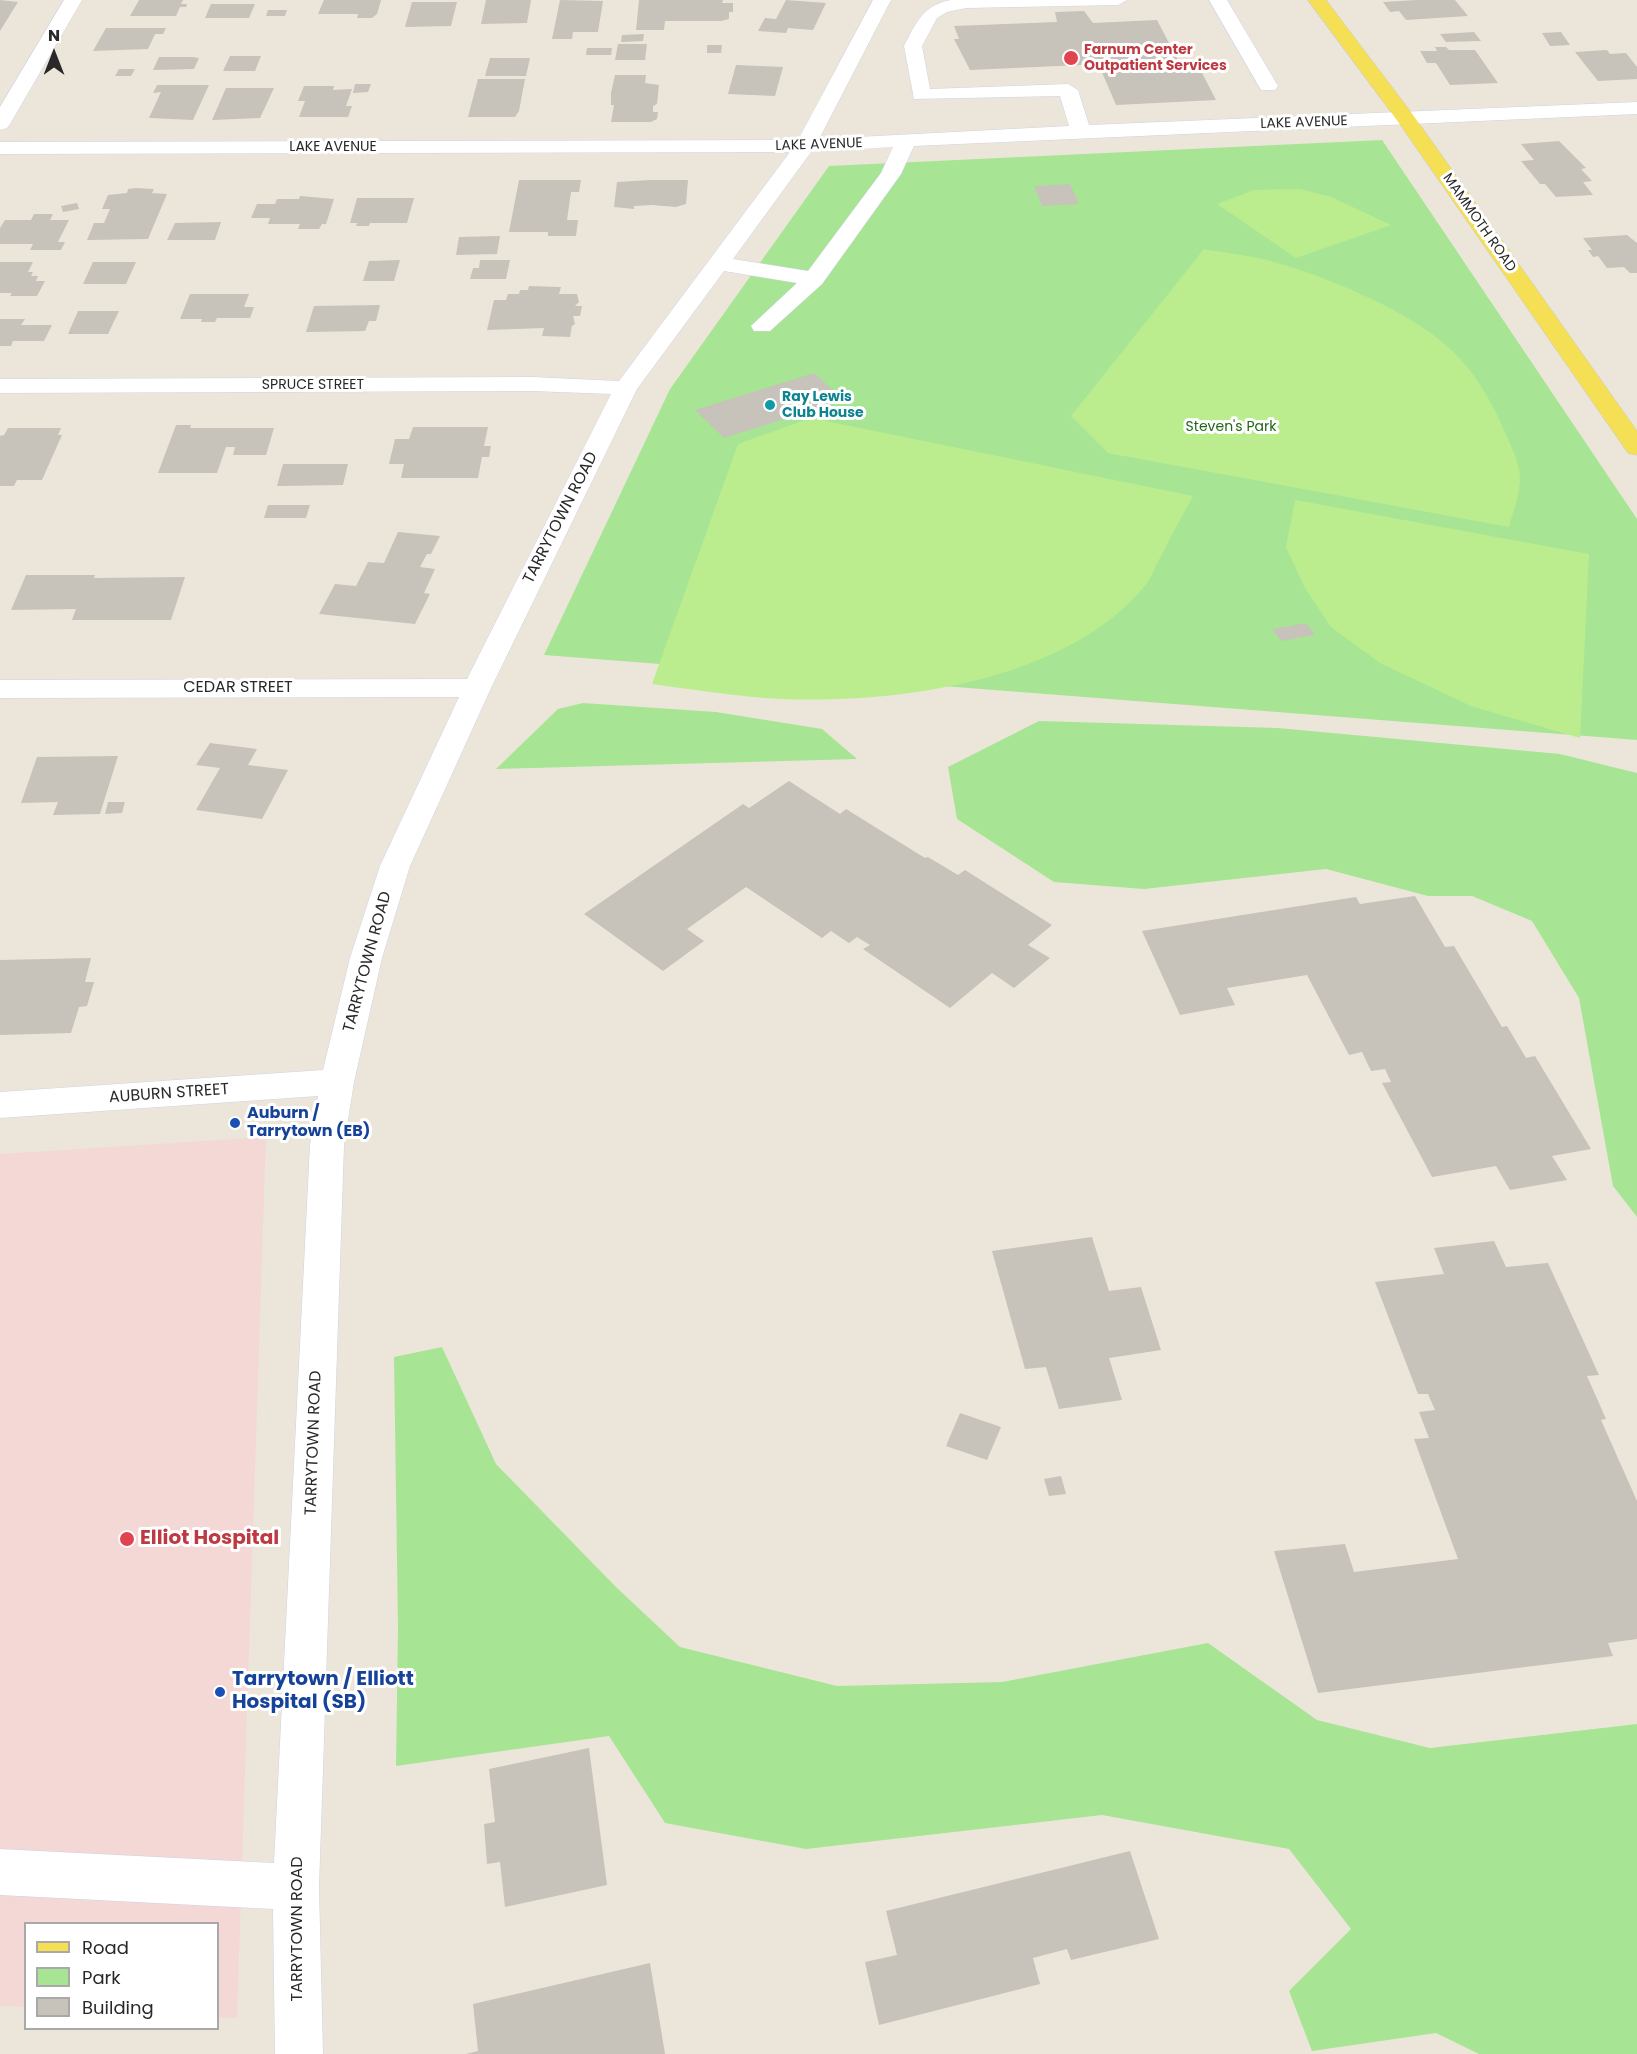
<!DOCTYPE html>
<style>
body{margin:0}
#map{position:relative;width:1637px;height:2054px;overflow:hidden;background:#ece6da;font-family:Poppins,sans-serif}
canvas{display:block}
.legend{position:absolute;left:24px;top:1922px;width:195px;height:108px;box-sizing:border-box;background:#fff;border:2px solid #a9a9a9;margin:0;padding:8px 10px;list-style:none;font-size:18px;color:#292929}
.legend li{display:flex;align-items:center;gap:12px;height:30px}
.legend b{width:30px;border:2px solid #a9a9a9}
.north{position:absolute;left:24px;top:24px;width:60px;height:60px;-webkit-text-stroke:4px #fff;paint-order:stroke;rotate:0deg;font-size:16px;font-weight:700;line-height:24px;text-align:center;color:#292929}
.north::after{content:'';display:block;margin:auto;width:21px;height:27px;background:#292929;clip-path:polygon(50% 0,100% 100%,50% 72%,0 100%)}
</style>
<div id="map">
<canvas width="1637" height="2054"></canvas>
<ul class="legend">
<li><b style="height:8px;background:#f5e055"></b>Road</li>
<li><b style="height:16px;background:#a7e594"></b>Park</li>
<li><b style="height:16px;background:#c7c2ba"></b>Building</li>
</ul>
<div class="north">N</div>
</div>
<script>
const ctx = document.querySelector('canvas').getContext('2d');
ctx.lineJoin = 'round';
function paint(path, color) { ctx.fillStyle = color; ctx.fill(path, 'evenodd'); }
function stroke(path, color, width, dash) { ctx.strokeStyle = color; ctx.lineWidth = width; ctx.lineCap = dash ? 'butt' : 'round'; ctx.setLineDash(dash || []); ctx.stroke(path); }
function drawText(font, color, halo, rows, align = 'center') {
  ctx.font = font + ' Poppins,sans-serif'; ctx.lineWidth = 6; ctx.setLineDash([]); ctx.textBaseline = 'middle'; ctx.strokeStyle = halo; ctx.fillStyle = color; for (const [text, x, y, turn = 0] of rows) {
    ctx.save(); ctx.translate(x, y); ctx.rotate((+turn || 0) * Math.PI / 180); ctx.textAlign = isNaN(turn) ? turn : align; if (halo) ctx.strokeText(text, 0, 0); ctx.fillText(text, 0, 0); ctx.restore();
  }
}
paint(new Path2D(`
 M 266,1137 L 237,2018 L 218,2017 L 218,1924 L 26,1924 L 25,2007 L 0,2006 L 0,1154 Z`), '#f3d8d6');
paint(new Path2D(`
 M 1382,140 L 1637,519 L 1637,740 L 544,655 L 670,389 L 829,166 Z
 M 583,703 L 716,712 L 822,729 L 857,759 L 496,769 L 558,709 Z
 M 1039,721 L 1278,728 L 1560,754 L 1637,773 L 1637,1217 L 1613,1186 L 1579,998 L 1532,921 L 1472,896 L 1428,896 L 1326,869 L 1144,889 L 1054,882 L 957,819 L 948,767 Z
 M 442,1347 L 496,1464 L 616,1587 L 680,1647 L 837,1686 L 1002,1682 L 1208,1643 L 1317,1720 L 1430,1748 L 1637,1724 L 1637,2054 L 1479,2054 L 1436,2033 L 1312,2051 L 1289,1991 L 1351,1929 L 1289,1849 L 1102,1815 L 806,1849 L 665,1823 L 609,1736 L 396,1766 L 398,1628 L 394,1357 Z`), '#a7e594');
paint(new Path2D(`
 M 1300,189 L 1331,197 L 1391,225 L 1296,258 L 1217,204 L 1254,190 Z
 M 1204,249 C 1225,253 1247,255 1267,260 C 1321,274 1408,310 1448,347 C 1472,368 1492,401 1504,430 C 1510,444 1520,463 1520,478 C 1520,494 1513,512 1509,527 L 1108,453 L 1071,416 Z
 M 811,418 L 1193,496 C 1182,516 1171,536 1161,556 C 1155,566 1151,580 1143,588 C 1061,685 884,706 765,698 C 727,695 689,689 652,684 L 738,444 Z
 M 1295,500 L 1589,554 L 1580,738 L 1471,706 L 1380,663 L 1331,627 L 1305,588 L 1286,547 Z`), '#bbed8f');
paint(new Path2D(`
 M 0,0 L 18,2 L 0,31 Z
 M 139,0 L 183,0 L 181,4 L 187,4 L 186,7 L 180,7 L 176,16 L 130,16 Z
 M 324,0 L 381,0 L 377,14 L 372,18 L 357,18 L 358,14 L 318,14 Z
 M 486,0 L 531,0 L 527,23 L 481,24 Z
 M 560,0 L 603,1 L 598,32 L 573,32 L 572,39 L 552,39 Z
 M 639,0 L 723,0 L 722,3 L 733,3 L 733,12 L 729,12 L 729,19 L 721,21 L 665,21 L 664,30 L 636,30 Z
 M 786,0 L 826,3 L 813,30 L 788,28 L 786,33 L 758,31 L 765,18 L 776,19 Z
 M 1417,0 L 1455,0 L 1468,16 L 1406,20 L 1399,11 L 1390,12 L 1383,2 Z
 M 412,2 L 457,2 L 451,26 L 405,27 Z
 M 211,4 L 255,4 L 249,18 L 205,18 Z
 M 268,10 L 287,10 L 285,16 L 266,16 Z
 M 1084,11 L 1093,23 L 1157,20 L 1182,68 L 1199,67 L 1216,100 L 1116,105 L 1101,70 L 1128,69 L 1125,63 L 970,70 L 954,39 L 959,39 L 954,26 L 1057,22 L 1055,12 Z
 M 106,28 L 166,28 L 163,34 L 155,34 L 148,49 L 93,51 Z
 M 1474,32 L 1481,41 L 1446,42 L 1440,34 Z
 M 1561,32 L 1570,45 L 1550,46 L 1542,33 Z
 M 644,34 L 643,41 L 621,42 L 622,35 Z
 M 618,44 L 647,44 L 645,60 L 615,60 Z
 M 707,45 L 722,45 L 721,53 L 707,53 Z
 M 1435,47 L 1446,47 L 1449,50 L 1475,50 L 1498,83 L 1450,85 L 1436,63 L 1427,63 L 1420,51 L 1437,51 Z
 M 587,48 L 612,48 L 611,55 L 586,55 Z
 M 1607,50 L 1610,54 L 1626,53 L 1637,67 L 1637,79 L 1598,81 L 1575,52 Z
 M 230,56 L 261,56 L 255,71 L 223,71 Z
 M 159,57 L 193,57 L 199,58 L 194,69 L 153,70 Z
 M 490,58 L 530,58 L 526,76 L 485,76 Z
 M 736,65 L 783,67 L 775,96 L 728,94 Z
 M 119,69 L 135,69 L 131,76 L 115,76 Z
 M 615,75 L 646,75 L 645,83 L 659,85 L 657,104 L 653,106 L 653,112 L 658,112 L 657,119 L 651,122 L 611,122 L 614,105 L 611,105 L 611,93 Z
 M 478,79 L 525,79 L 519,111 L 515,117 L 468,117 Z
 M 355,84 L 371,84 L 368,92 L 353,93 Z
 M 157,85 L 209,85 L 193,120 L 149,118 L 161,92 L 153,93 Z
 M 304,86 L 334,86 L 333,90 L 352,89 L 346,106 L 352,106 L 348,117 L 299,117 L 305,101 L 298,101 Z
 M 226,88 L 274,88 L 260,118 L 212,120 Z
 M 1559,141 L 1586,168 L 1581,169 L 1592,181 L 1583,182 L 1593,195 L 1556,197 L 1545,184 L 1540,184 L 1521,161 L 1534,160 L 1521,144 Z
 M 519,180 L 581,180 L 579,192 L 571,192 L 567,220 L 578,220 L 576,236 L 548,236 L 548,232 L 509,232 Z
 M 650,180 L 688,180 L 686,204 L 676,207 L 652,205 L 634,206 L 634,209 L 614,207 L 617,182 Z
 M 1070,184 L 1079,204 L 1042,206 L 1034,186 Z
 M 136,188 L 154,189 L 152,193 L 167,194 L 148,239 L 87,240 L 94,223 L 104,223 L 110,209 L 102,209 L 108,195 L 127,193 L 128,189 Z
 M 300,196 L 334,199 L 326,224 L 322,224 L 319,229 L 298,229 L 300,224 L 268,224 L 270,218 L 251,218 L 257,204 L 275,204 L 277,199 L 299,199 Z
 M 357,198 L 414,198 L 407,223 L 370,223 L 369,226 L 356,226 L 357,223 L 350,223 Z
 M 77,203 L 79,209 L 63,212 L 61,206 Z
 M 34,214 L 53,214 L 50,220 L 69,220 L 58,242 L 65,242 L 61,250 L 30,250 L 33,244 L 0,244 L 0,228 L 5,220 L 31,220 Z
 M 221,222 L 215,240 L 167,240 L 175,223 Z
 M 1627,235 L 1637,243 L 1637,273 L 1630,273 L 1624,267 L 1607,268 L 1598,256 L 1593,257 L 1588,250 L 1592,250 L 1583,238 Z
 M 500,236 L 497,254 L 456,255 L 459,237 Z
 M 400,260 L 394,281 L 363,281 L 369,261 Z
 M 480,260 L 510,260 L 506,279 L 470,279 L 473,268 L 479,268 Z
 M 0,262 L 33,262 L 28,272 L 33,272 L 31,276 L 38,276 L 36,281 L 45,281 L 37,296 L 10,296 L 12,293 L 0,293 Z
 M 93,262 L 136,262 L 126,284 L 83,284 Z
 M 529,286 L 561,287 L 559,294 L 577,294 L 579,302 L 575,306 L 582,306 L 580,316 L 573,316 L 575,324 L 572,326 L 570,337 L 542,336 L 544,328 L 487,330 L 494,300 L 506,300 L 508,294 L 519,294 L 520,290 L 528,290 Z
 M 190,294 L 249,294 L 244,307 L 254,307 L 250,318 L 217,318 L 215,322 L 201,322 L 202,319 L 180,319 Z
 M 380,305 L 376,321 L 369,321 L 365,331 L 306,332 L 314,306 Z
 M 78,311 L 119,311 L 108,334 L 68,334 Z
 M 0,319 L 25,319 L 21,325 L 52,325 L 44,341 L 13,341 L 11,346 L 0,346 Z
 M 814,373 L 844,400 L 724,438 L 695,410 Z
 M 176,425 L 191,425 L 190,428 L 274,428 L 266,455 L 233,455 L 235,447 L 226,447 L 217,473 L 158,473 Z
 M 413,427 L 488,427 L 484,446 L 491,446 L 489,457 L 482,457 L 478,478 L 401,478 L 404,464 L 389,464 L 395,439 L 409,439 Z
 M 8,428 L 61,428 L 58,435 L 62,435 L 42,480 L 17,480 L 14,486 L 0,486 L 0,436 L 4,435 Z
 M 283,464 L 348,464 L 343,485 L 277,486 Z
 M 268,505 L 310,505 L 306,518 L 264,518 Z
 M 398,532 L 440,536 L 431,554 L 427,554 L 420,567 L 435,569 L 424,593 L 430,594 L 415,624 L 319,614 L 335,584 L 356,586 L 368,562 L 384,563 Z
 M 26,575 L 95,575 L 94,578 L 185,577 L 171,620 L 72,620 L 76,609 L 11,610 Z
 M 1306,623 L 1315,635 L 1281,641 L 1272,629 Z
 M 210,743 L 257,749 L 248,765 L 288,770 L 262,819 L 196,810 L 220,768 L 196,765 Z
 M 118,756 L 100,814 L 53,815 L 58,802 L 21,803 L 37,757 Z
 M 789,781 L 840,814 L 846,809 L 925,858 L 928,857 L 958,875 L 965,870 L 1052,925 L 1028,945 L 1050,958 L 1014,988 L 992,973 L 950,1008 L 863,949 L 870,945 L 857,937 L 849,943 L 831,931 L 822,938 L 746,887 L 687,929 L 704,941 L 663,971 L 584,914 L 743,804 L 749,808 Z
 M 108,802 L 125,802 L 122,813 L 105,814 Z
 M 1415,896 L 1445,947 L 1454,946 L 1502,1027 L 1507,1026 L 1526,1058 L 1535,1056 L 1591,1149 L 1552,1156 L 1567,1180 L 1510,1190 L 1496,1166 L 1432,1177 L 1382,1083 L 1391,1082 L 1385,1069 L 1371,1071 L 1362,1052 L 1349,1055 L 1307,975 L 1227,988 L 1235,1005 L 1180,1015 L 1142,931 L 1356,897 L 1360,904 Z
 M 91,958 L 85,982 L 94,982 L 87,1006 L 79,1007 L 71,1033 L 0,1035 L 0,960 Z
 M 1092,1237 L 1109,1291 L 1141,1287 L 1161,1350 L 1109,1358 L 1122,1400 L 1059,1409 L 1046,1367 L 1025,1369 L 992,1251 Z
 M 1494,1241 L 1506,1267 L 1548,1263 L 1599,1375 L 1587,1376 L 1606,1419 L 1601,1420 L 1637,1501 L 1637,1639 L 1608,1643 L 1613,1656 L 1318,1693 L 1274,1551 L 1345,1544 L 1354,1572 L 1458,1559 L 1414,1439 L 1429,1438 L 1419,1412 L 1435,1410 L 1428,1394 L 1418,1394 L 1375,1282 L 1444,1274 L 1434,1248 Z
 M 960,1413 L 1001,1427 L 987,1460 L 946,1446 Z
 M 1061,1476 L 1066,1494 L 1049,1496 L 1044,1479 Z
 M 589,1748 L 607,1885 L 505,1907 L 500,1862 L 487,1864 L 484,1824 L 495,1822 L 489,1769 Z
 M 1130,1851 L 1159,1939 L 1071,1960 L 1067,1949 L 1033,1958 L 1040,1984 L 879,2025 L 865,1962 L 897,1955 L 886,1911 Z
 M 650,1963 L 665,2054 L 466,2054 L 478,2051 L 473,2004 Z`), '#c7c2ba');
const minor = new Path2D(`
 M 64,0 L 82,0 L 10,124 L 7,128 L 0,130 L 0,107 Z
 M 873,0 L 891,0 L 819,139 L 1069,126 L 1060,96 L 914,99 L 904,46 C 916,23 923,5 951,0 L 1127,0 L 1118,5 L 966,8 L 947,12 L 937,18 L 922,46 L 930,89 L 1068,84 L 1078,90 L 1089,125 L 1637,102 L 1637,114 L 914,146 L 901,174 L 822,284 L 770,331 L 754,331 L 751,326 L 797,283 L 724,271 L 637,389 L 491,688 L 410,866 L 382,958 L 354,1082 L 344,1145 L 319,1887 L 323,2054 L 275,2054 L 273,1909 L 0,1895 L 0,1849 L 274,1863 L 310,1145 L 318,1096 L 0,1118 L 0,1092 L 323,1070 L 350,958 L 380,866 L 459,697 L 0,698 L 0,680 L 467,679 L 611,394 L 532,391 L 0,393 L 0,379 L 532,377 L 619,381 L 790,152 L 0,154 L 0,142 L 798,140 ZM 893,147 L 881,173 L 808,271 L 733,259 L 811,152 Z
 M 1209,0 L 1227,0 L 1278,86 L 1275,90 L 1261,90 Z`);
const major = new Path2D(`
 M 1308,0 L 1326,0 L 1413,115 L 1637,431 L 1637,455 L 1628,453 L 1399,123 Z`);
stroke(minor, '#cfd1e2', 1);
stroke(major, '#c7c7c7', 1);
paint(minor, '#fff');
paint(major, '#f5e055');
for (const [x, y, r, color] of [
 [1071,58,8,"#e0444e"],
 [770,405,6,"#0f9aa8"],
 [235,1123,6,"#1a4fb4"],
 [127,1539,8,"#e0444e"],
 [220,1692,6,"#1a4fb4"]
]) { const dot = new Path2D(); dot.arc(x, y, r, 0, 2 * Math.PI); ctx.fillStyle = color; ctx.fill(dot); stroke(dot, '#fff', 2); }
drawText('bold 14px', '#be3a42', '#fff', [
 ["Farnum Center",1084,50],
 ["Outpatient Services",1084,66]
], 'left');
drawText('14px', '#292929', '#fff', [
 ["LAKE AVENUE",1304,123,-2],
 ["LAKE AVENUE",819,145,-2],
 ["LAKE AVENUE",333,147],
 ["MAMMOTH ROAD",1479,223,55],
 ["SPRUCE STREET",313,385]
]);
drawText('bold 14px', '#0d838f', '#fff', [
 ["Ray Lewis",782,397],
 ["Club House",782,413]
], 'left');
drawText('14px', '#206717', '#fff', [
 ["Steven's Park",1231,427]
]);
drawText('16px', '#292929', '#fff', [
 ["TARRYTOWN ROAD",561,518,-63],
 ["CEDAR STREET",238,688],
 ["TARRYTOWN ROAD",368,962,-75],
 ["AUBURN STREET",169,1094,-4],
 ["TARRYTOWN ROAD",314,1443,-88],
 ["TARRYTOWN ROAD",298,1929,-90]
]);
drawText('bold 16px', '#164399', '#fff', [
 ["Auburn /",247,1114],
 ["Tarrytown (EB)",247,1132]
], 'left');
drawText('bold 20px', '#be3a42', '#fff', [
 ["Elliot Hospital",140,1539]
], 'left');
drawText('bold 20px', '#164399', '#fff', [
 ["Tarrytown / Elliott",232,1680],
 ["Hospital (SB)",232,1703]
], 'left');
</script>
